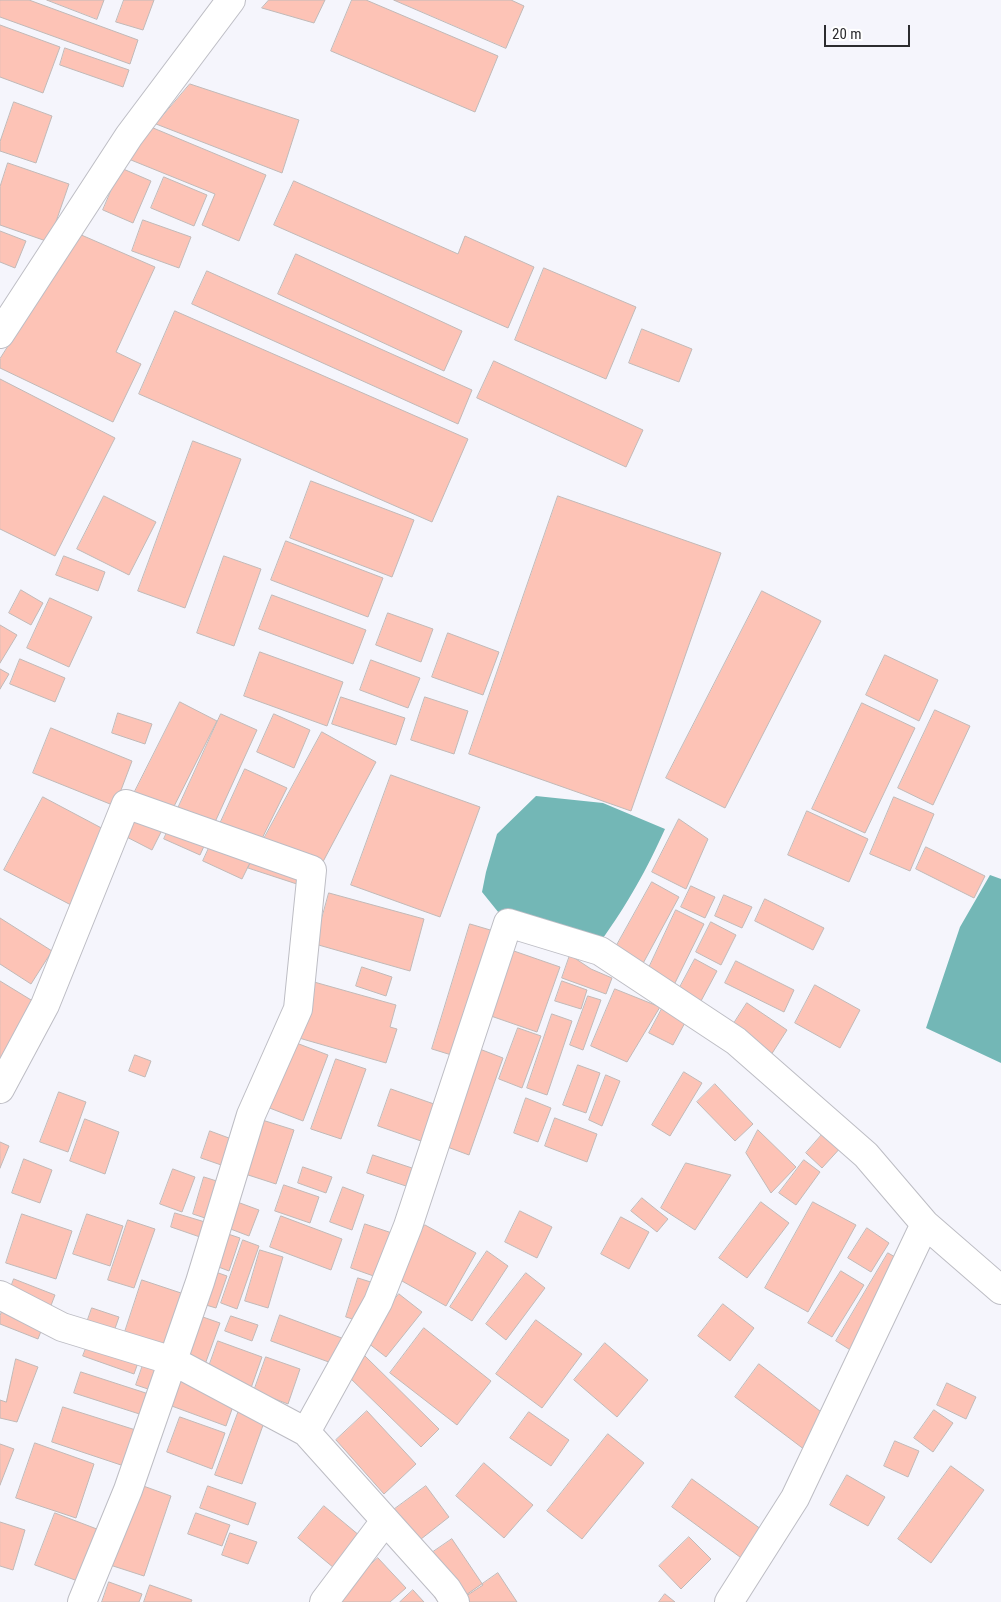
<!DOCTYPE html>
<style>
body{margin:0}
#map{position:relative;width:1001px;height:1602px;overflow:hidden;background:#f5f5fc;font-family:"Roboto Condensed",sans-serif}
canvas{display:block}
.scale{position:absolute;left:824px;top:25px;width:86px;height:22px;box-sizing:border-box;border:2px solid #2c2c2f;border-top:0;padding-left:6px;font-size:15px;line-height:18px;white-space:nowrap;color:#2c2c2f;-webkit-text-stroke:4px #fff;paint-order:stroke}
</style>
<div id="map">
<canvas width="1001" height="1602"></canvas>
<div class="scale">20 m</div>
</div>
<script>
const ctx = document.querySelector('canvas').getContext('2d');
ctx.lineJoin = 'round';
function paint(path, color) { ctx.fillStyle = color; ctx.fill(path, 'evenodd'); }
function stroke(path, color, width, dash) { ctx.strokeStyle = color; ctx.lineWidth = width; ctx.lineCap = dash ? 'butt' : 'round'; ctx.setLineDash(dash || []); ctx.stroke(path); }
paint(new Path2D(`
 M 536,796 L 603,803 L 665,829 C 646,871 628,903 601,941 L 507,923 L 482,892 L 486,872 L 497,834 Z
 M 990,875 L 1001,879 L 1001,1063 L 926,1028 L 960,927 Z`), '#73b7b6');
const building = new Path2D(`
 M 0,0 L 29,0 L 138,40 L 130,64 L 0,17 Z
 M 47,0 L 104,0 L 97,19 Z
 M 124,0 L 154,0 L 143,30 L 116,22 Z
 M 269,0 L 325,0 L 314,23 L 262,8 Z
 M 352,0 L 366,0 L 498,56 L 475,112 L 331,51 Z
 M 394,0 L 511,0 L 524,6 L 506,48 Z
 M 0,25 L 60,47 L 43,93 L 0,77 Z
 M 65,48 L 129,70 L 123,87 L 60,65 Z
 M 190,84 L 299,120 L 282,173 L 156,124 Z
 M 14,102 L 52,116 L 36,163 L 0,151 L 0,142 Z
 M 146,125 L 266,175 L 239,241 L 202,225 L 215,194 L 131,160 Z
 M 8,163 L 69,184 L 49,242 L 0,225 L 0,187 Z
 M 121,168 L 151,181 L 133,223 L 103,210 Z
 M 164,177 L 207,195 L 194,226 L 151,208 Z
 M 294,181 L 458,254 L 465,236 L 534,267 L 508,328 L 274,225 Z
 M 143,220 L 191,237 L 179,268 L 132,251 Z
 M 0,231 L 26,241 L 15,268 L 0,262 Z
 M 79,234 L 155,267 L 116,352 L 141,364 L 113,422 L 0,368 L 0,359 Z
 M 296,254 L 462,331 L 444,371 L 278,294 Z
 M 544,268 L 636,307 L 606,379 L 515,340 Z
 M 207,271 L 472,390 L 458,424 L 192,304 Z
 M 175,311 L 468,439 L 432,522 L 139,394 Z
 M 642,329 L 692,349 L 679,382 L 629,363 Z
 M 494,361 L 643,430 L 626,467 L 477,398 Z
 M 0,379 L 115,438 L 55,556 L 0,529 Z
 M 193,441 L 241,459 L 185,608 L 138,591 Z
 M 311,481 L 414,520 L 392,577 L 290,538 Z
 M 104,496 L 156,522 L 129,575 L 77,549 Z
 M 558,496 L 721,553 L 631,811 L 469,754 Z
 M 286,541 L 383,578 L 368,617 L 271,580 Z
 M 64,556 L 105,572 L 98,591 L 56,575 Z
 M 224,556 L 261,569 L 234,646 L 197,633 Z
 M 21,590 L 43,603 L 31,625 L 9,613 Z
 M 762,591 L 821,621 L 725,808 L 666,778 Z
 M 272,595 L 366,630 L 353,664 L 259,629 Z
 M 50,598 L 92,617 L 69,667 L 27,648 Z
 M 388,613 L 433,629 L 421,662 L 376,645 Z
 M 0,625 L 17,635 L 0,663 Z
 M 448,633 L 499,652 L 483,695 L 432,677 Z
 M 260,652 L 343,682 L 327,726 L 244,696 Z
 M 885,655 L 938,680 L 919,721 L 866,695 Z
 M 20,659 L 65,678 L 55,702 L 10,684 Z
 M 371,660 L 420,678 L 408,708 L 360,690 Z
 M 0,669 L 9,674 L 0,689 Z
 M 341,697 L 405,718 L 396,745 L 332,724 Z
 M 425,697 L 468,711 L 454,754 L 411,740 Z
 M 180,702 L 217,721 L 152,850 L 115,831 Z
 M 862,703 L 915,728 L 865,833 L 812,809 Z
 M 935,710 L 970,726 L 933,805 L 898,788 Z
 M 118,713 L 152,724 L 145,744 L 112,733 Z
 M 221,714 L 257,730 L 200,855 L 164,839 Z
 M 274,714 L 310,730 L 294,768 L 257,752 Z
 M 51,728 L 132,761 L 115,806 L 33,773 Z
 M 322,732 L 376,762 L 309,888 L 248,868 Z
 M 245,769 L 287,788 L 242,879 L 203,861 Z
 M 391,775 L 480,807 L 440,917 L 351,885 Z
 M 43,797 L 109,832 L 71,905 L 4,870 Z
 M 894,797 L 934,814 L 910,871 L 870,854 Z
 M 807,811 L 868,839 L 849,882 L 788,855 Z
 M 679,819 L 708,839 L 686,889 L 652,872 Z
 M 926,847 L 985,876 L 974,898 L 916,869 Z
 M 652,882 L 679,897 L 640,969 L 612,954 Z
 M 691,886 L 715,897 L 705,918 L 681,907 Z
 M 329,893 L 424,919 L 410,971 L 315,944 Z
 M 724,895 L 752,907 L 742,928 L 715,916 Z
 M 765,899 L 824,928 L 813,950 L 755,921 Z
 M 676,910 L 704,924 L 674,985 L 647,972 Z
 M 0,918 L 52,951 L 31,984 L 0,964 Z
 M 711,922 L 736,935 L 721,965 L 696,952 Z
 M 470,924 L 497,932 L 458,1057 L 432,1049 Z
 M 511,950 L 560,967 L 537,1032 L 488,1015 Z
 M 570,955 L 591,969 L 612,978 L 606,994 L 562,978 Z
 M 695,959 L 717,971 L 701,1001 L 679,989 Z
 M 736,961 L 794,990 L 784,1012 L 725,983 Z
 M 362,967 L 392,977 L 386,996 L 356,986 Z
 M 307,980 L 396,1005 L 390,1027 L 397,1029 L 386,1063 L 299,1038 Z
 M 0,981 L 36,1003 L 0,1064 Z
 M 562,981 L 587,990 L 581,1009 L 555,1001 Z
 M 815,985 L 860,1010 L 840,1048 L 795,1023 Z
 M 615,989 L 660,1007 L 627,1062 L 591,1046 Z
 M 588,996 L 601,1000 L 583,1050 L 570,1045 Z
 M 747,1003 L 787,1030 L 771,1055 L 731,1028 Z
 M 664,1005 L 688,1017 L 673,1045 L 649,1033 Z
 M 552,1014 L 572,1021 L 547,1095 L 527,1088 Z
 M 518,1028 L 541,1036 L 522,1088 L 499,1079 Z
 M 291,1041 L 328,1055 L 303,1121 L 267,1107 Z
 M 477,1048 L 503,1058 L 469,1155 L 442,1145 Z
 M 135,1055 L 151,1061 L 145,1077 L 129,1071 Z
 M 336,1059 L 366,1069 L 341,1139 L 311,1129 Z
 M 578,1065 L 600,1073 L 586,1113 L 563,1105 Z
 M 684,1072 L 702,1083 L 670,1136 L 652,1125 Z
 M 606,1075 L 620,1081 L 602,1126 L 589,1120 Z
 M 715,1084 L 753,1124 L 735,1141 L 697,1102 Z
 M 391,1089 L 434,1104 L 421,1141 L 378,1126 Z
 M 59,1092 L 86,1102 L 68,1152 L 40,1142 Z
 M 526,1098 L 551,1108 L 538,1142 L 514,1133 Z
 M 555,1118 L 597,1134 L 587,1162 L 545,1146 Z
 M 85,1119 L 119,1132 L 105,1174 L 70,1161 Z
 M 259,1119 L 294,1130 L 276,1184 L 242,1173 Z
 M 758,1130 L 796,1167 L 771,1193 L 746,1153 Z
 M 826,1130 L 843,1145 L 822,1168 L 806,1153 Z
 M 210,1131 L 237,1141 L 227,1167 L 201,1158 Z
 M 0,1142 L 9,1146 L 0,1168 Z
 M 373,1155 L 412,1168 L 406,1186 L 367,1173 Z
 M 24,1159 L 52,1170 L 40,1203 L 12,1193 Z
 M 804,1160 L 820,1172 L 796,1205 L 779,1193 Z
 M 686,1163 L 731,1175 L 695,1230 L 661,1208 Z
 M 303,1167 L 332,1177 L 326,1193 L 298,1183 Z
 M 173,1169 L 195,1177 L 182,1212 L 160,1204 Z
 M 204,1177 L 226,1184 L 214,1221 L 193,1214 Z
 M 284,1185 L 319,1197 L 310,1223 L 275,1211 Z
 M 343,1187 L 364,1195 L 352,1230 L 330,1222 Z
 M 642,1198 L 668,1219 L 657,1232 L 631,1211 Z
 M 229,1199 L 259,1210 L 249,1236 L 220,1225 Z
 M 761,1202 L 789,1223 L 747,1278 L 719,1258 Z
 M 813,1202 L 856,1225 L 808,1312 L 765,1288 Z
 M 520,1211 L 552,1227 L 537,1258 L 505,1242 Z
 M 175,1213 L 205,1222 L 200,1237 L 171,1227 Z
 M 22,1214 L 72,1231 L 56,1279 L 6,1263 Z
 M 87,1214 L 123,1226 L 110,1266 L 73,1254 Z
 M 281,1216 L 342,1239 L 331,1270 L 270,1247 Z
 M 621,1217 L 649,1232 L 629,1269 L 601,1254 Z
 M 128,1220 L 155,1229 L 134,1288 L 108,1280 Z
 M 365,1224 L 398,1235 L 382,1279 L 351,1268 Z
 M 425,1225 L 476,1253 L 446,1306 L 395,1277 Z
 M 867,1228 L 889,1243 L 871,1272 L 848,1258 Z
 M 219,1231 L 240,1238 L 229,1271 L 208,1263 Z
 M 243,1240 L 259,1246 L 237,1309 L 221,1303 Z
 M 260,1250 L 283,1257 L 268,1308 L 245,1301 Z
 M 487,1251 L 508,1266 L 472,1321 L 450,1307 Z
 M 888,1253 L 904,1262 L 852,1351 L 836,1341 Z
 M 207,1269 L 227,1276 L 216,1308 L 196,1302 Z
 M 841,1271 L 864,1285 L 832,1337 L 808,1323 Z
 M 526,1273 L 545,1288 L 506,1340 L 486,1324 Z
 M 358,1278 L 377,1284 L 365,1323 L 346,1317 Z
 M 14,1279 L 55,1295 L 38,1339 L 0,1324 L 0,1316 Z
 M 142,1280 L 187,1295 L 167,1356 L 122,1341 Z
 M 399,1294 L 422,1312 L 386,1357 L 363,1339 Z
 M 723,1304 L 754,1328 L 730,1361 L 698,1336 Z
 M 92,1308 L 119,1317 L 112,1337 L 85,1328 Z
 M 280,1315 L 347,1340 L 337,1365 L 271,1341 Z
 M 200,1316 L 220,1323 L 203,1370 L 183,1363 Z
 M 231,1316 L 258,1325 L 252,1341 L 225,1331 Z
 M 536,1320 L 582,1354 L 542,1408 L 496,1374 Z
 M 424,1328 L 491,1381 L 457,1425 L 390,1373 Z
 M 90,1338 L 140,1357 L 134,1374 L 83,1356 Z
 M 218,1341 L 262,1357 L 251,1388 L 207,1372 Z
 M 605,1343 L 648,1380 L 617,1417 L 574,1380 Z
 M 365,1356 L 439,1429 L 421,1447 L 347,1375 Z
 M 266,1357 L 300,1369 L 288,1404 L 254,1391 Z
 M 16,1359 L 38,1367 L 17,1422 L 0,1418 L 0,1400 L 6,1402 Z
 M 144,1362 L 165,1369 L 157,1392 L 136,1385 Z
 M 759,1364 L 829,1418 L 805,1450 L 735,1397 Z
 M 81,1372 L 158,1397 L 152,1418 L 74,1393 Z
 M 179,1377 L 236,1398 L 226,1426 L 169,1405 Z
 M 947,1383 L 976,1397 L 966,1419 L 937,1405 Z
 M 241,1405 L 267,1414 L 242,1484 L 215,1475 Z
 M 63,1407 L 142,1432 L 130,1468 L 52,1442 Z
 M 934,1410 L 953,1423 L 933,1452 L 914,1438 Z
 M 367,1411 L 416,1464 L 384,1494 L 336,1440 Z
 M 529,1412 L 569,1440 L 551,1466 L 510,1438 Z
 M 180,1417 L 225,1433 L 212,1469 L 167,1452 Z
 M 608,1434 L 644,1463 L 582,1539 L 547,1511 Z
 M 895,1441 L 919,1451 L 908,1477 L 884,1466 Z
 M 35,1443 L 94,1464 L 76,1518 L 16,1498 Z
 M 0,1444 L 14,1449 L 0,1485 Z
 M 484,1463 L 533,1505 L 504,1538 L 456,1496 Z
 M 951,1466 L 984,1490 L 931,1563 L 898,1539 Z
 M 847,1475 L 885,1497 L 868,1526 L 830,1505 Z
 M 692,1479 L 765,1532 L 744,1560 L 672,1507 Z
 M 135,1483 L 171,1496 L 144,1576 L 107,1564 Z
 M 208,1486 L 256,1503 L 248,1525 L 200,1508 Z
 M 426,1486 L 449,1517 L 416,1543 L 392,1511 Z
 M 324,1506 L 360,1536 L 334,1568 L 298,1538 Z
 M 55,1513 L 102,1531 L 83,1583 L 35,1565 Z
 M 196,1513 L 230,1525 L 222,1546 L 188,1534 Z
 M 0,1522 L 25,1530 L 13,1570 L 0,1566 Z
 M 230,1533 L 257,1542 L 248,1564 L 222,1555 Z
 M 689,1537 L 711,1559 L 681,1589 L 659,1566 Z
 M 452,1539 L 483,1585 L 457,1602 L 438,1602 L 414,1565 Z
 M 378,1558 L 406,1588 L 390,1602 L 330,1602 Z
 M 498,1573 L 517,1602 L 459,1602 L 458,1601 Z
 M 109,1582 L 142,1594 L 139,1602 L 102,1602 Z
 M 150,1585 L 192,1600 L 191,1602 L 144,1602 Z
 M 413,1590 L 424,1602 L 400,1602 Z
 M 665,1594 L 675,1602 L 659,1602 Z`);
paint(building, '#fdc3b6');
stroke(building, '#c1b9b7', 1);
const minor = new Path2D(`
 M 0,334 L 129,136 L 231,0
 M 0,1089 L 45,1005 L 126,804 L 312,870 L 298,1009 L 251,1115 L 200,1282 L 128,1490 L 82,1602
 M 0,1295 L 62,1327 L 173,1361 L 306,1432 L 447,1589 L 455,1602
 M 306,1432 L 378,1302 L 408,1226 L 508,923 L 600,951 L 736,1041 L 866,1155 L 925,1224
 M 324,1602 L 385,1521
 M 729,1602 L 795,1498 L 925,1224 L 1001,1290`);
stroke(minor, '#bdbdc4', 30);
stroke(minor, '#fff', 28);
</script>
